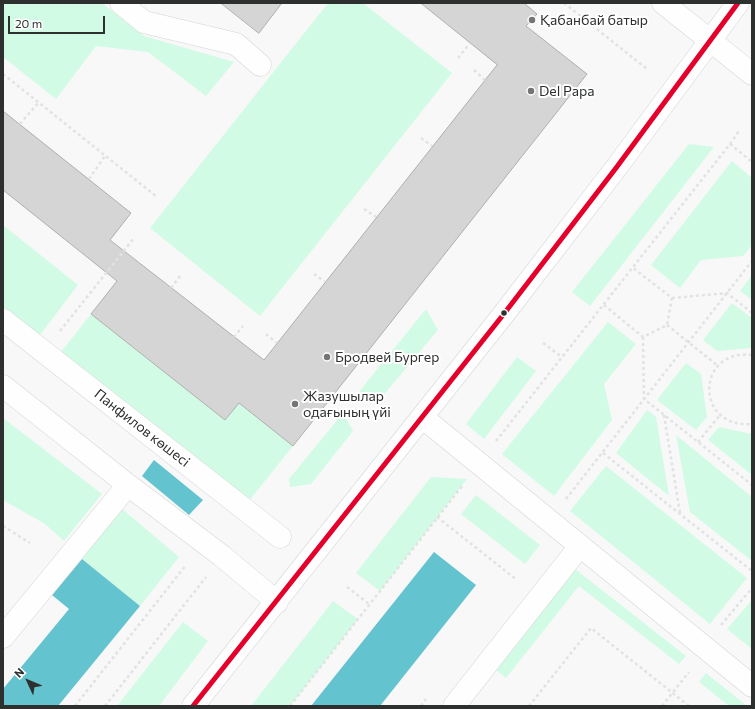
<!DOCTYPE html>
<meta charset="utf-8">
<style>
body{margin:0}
#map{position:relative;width:755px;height:709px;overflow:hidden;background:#f8f8f9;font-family:Commissioner,sans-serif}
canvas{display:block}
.frame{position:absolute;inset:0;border:4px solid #2e2f2f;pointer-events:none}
.north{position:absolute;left:8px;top:661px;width:40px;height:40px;-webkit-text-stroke:3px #fff;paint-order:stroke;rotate:314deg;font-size:11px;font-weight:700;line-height:16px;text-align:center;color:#2e2f2f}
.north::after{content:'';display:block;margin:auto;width:14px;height:18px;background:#2e2f2f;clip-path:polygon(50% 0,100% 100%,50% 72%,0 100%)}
.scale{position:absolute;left:8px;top:16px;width:97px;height:18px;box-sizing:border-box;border:2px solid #2e2f2f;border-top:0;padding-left:5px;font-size:12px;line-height:14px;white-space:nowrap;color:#2e2f2f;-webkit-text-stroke:3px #fff;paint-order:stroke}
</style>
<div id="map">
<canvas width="755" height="709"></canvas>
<div class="frame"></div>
<div class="north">N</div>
<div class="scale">20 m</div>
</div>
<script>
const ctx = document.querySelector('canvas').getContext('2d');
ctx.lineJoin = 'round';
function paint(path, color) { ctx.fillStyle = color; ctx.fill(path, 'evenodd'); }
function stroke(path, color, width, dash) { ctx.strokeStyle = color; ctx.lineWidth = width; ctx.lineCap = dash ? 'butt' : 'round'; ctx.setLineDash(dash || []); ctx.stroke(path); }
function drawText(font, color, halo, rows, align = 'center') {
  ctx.font = font + ' Commissioner,sans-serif'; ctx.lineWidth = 4; ctx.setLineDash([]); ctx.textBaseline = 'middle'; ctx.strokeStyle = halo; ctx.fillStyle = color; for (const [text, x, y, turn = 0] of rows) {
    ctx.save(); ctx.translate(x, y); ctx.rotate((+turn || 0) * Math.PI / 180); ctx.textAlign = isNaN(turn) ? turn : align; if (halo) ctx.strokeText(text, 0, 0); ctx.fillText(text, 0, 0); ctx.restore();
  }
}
paint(new Path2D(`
 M 3,3 L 102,3 L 144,36 L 234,62 L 206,96 L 148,52 L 96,46 L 56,99 L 3,57 Z
 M 328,3 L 363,3 L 452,73 L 260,316 L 150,228 Z
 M 689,144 L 714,147 L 590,306 L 572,292 Z
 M 732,161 L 752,178 L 752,245 L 743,256 L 701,260 L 680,288 L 651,265 Z
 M 3,225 L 78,285 L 40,335 L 3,307 Z
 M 752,275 L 752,300 L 740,291 Z
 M 732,303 L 752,318 L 752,348 L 717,351 L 703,340 Z
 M 426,309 L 438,330 L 381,398 L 358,393 Z
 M 91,314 L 225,420 L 239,403 L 293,446 L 248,502 L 61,352 Z
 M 608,322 L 636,344 L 604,384 L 612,420 L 554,496 L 502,454 Z
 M 517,357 L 536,371 L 484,439 L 466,424 Z
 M 686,363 L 701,374 L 707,417 L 696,430 L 657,400 Z
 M 647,410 L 656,417 L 669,496 L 616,453 Z
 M 343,413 L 353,431 L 311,484 L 290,487 L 289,479 Z
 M 3,418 L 102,494 L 64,541 L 45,524 L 3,500 Z
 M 719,427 L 752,434 L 752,475 L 708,440 Z
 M 676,435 L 752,497 L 752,561 L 690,512 Z
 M 606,466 L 747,578 L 710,624 L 570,511 Z
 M 431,477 L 467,479 L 380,591 L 356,573 Z
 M 476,495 L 540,545 L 525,564 L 461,514 Z
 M 121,508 L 179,557 L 140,606 L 82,559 Z
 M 575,569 L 686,656 L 679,664 L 579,586 L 506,678 L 496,670 Z
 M 752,600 L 752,649 L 727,629 Z
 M 333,601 L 358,619 L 290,706 L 251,706 Z
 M 183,622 L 208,641 L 159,706 L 117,706 Z
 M 706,673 L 747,706 L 729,706 L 699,682 Z`), '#d2fbe5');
paint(new Path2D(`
 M 154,460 L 203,500 L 189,515 L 142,476 Z
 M 434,552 L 476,585 L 380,706 L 311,706 Z
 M 82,559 L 140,606 L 58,706 L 3,706 L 3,689 L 69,609 L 52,595 Z`), '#63c3ce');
const building = new Path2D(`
 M 221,3 L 282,3 L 259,33 Z
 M 421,3 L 524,3 L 537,14 L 526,26 L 587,74 L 293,446 L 239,403 L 225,420 L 91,314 L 117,281 L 3,190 L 3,111 L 131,213 L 110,240 L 264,360 L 497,65 Z`);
paint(building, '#d6d5d6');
stroke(building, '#afaeaf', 1);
const minor = new Path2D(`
 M 121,3 L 144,22 L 236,44 L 260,65
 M 3,320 L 280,537
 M 3,386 L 128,485 L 222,556 L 277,602
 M 422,417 L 752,686
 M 3,637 L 128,485
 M 193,706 L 503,315 L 616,168 L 738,3
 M 454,706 L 580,546`);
const major = new Path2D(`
 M 663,3 L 752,74`);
stroke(minor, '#d4d4d5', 23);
stroke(major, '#d4d4d5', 23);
stroke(new Path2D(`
 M 564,3 L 647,69
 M 458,58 L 470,43
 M 474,70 L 485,80
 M 3,74 L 157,197
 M 20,124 L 39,102
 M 421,138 L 432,146
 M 730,144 L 752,162
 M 89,179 L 105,156
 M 364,209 L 376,217
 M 314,274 L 325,282
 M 171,288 L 180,276
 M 672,298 L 727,293 L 752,313
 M 604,305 L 643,337 L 667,325 L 672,298 L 633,268
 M 667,325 L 718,366
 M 60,331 L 134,238
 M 266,334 L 277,343
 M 234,337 L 243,326
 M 643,337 L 644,399 L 752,485
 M 543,343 L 562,357
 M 752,355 C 696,348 694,429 752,424
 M 664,415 L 680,513
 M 496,441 L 730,144 L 739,131
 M 698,442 L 720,415
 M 603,453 L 752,571
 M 566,499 L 752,261
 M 437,517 L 517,580
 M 3,526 L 30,543
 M 347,587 L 369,604
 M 721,625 L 752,588
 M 75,706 L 186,565
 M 105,706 L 206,577
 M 290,706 L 463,485
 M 421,706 L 426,699
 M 529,706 L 591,628 L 689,706
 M 662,706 L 689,672`), '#e1e2e2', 2.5, [3, 3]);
stroke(minor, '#fefefe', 22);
stroke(major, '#fefefe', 22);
stroke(new Path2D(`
 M 193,706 L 503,315 L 616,168 L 738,3`), '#e4002b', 5);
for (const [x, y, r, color] of [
 [532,20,4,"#757576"],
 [531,91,4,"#757576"],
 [504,313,3.5,"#2e2f2f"],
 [327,357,4,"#757576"],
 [295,404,4,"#757576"]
]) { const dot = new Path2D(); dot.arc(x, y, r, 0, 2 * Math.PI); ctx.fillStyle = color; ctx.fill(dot); stroke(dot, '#fff', 1.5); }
drawText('14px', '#2e2f2f', '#fff', [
 ["Қабанбай батыр",540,20],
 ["Del Papa",539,91],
 ["Бродвей Бургер",335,357],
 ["Жазушылар",303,396],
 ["одағының үйі",303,412]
], 'left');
drawText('14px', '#2e2f2f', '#fff', [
 ["Панфилов көшесі",142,428,38]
]);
</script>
